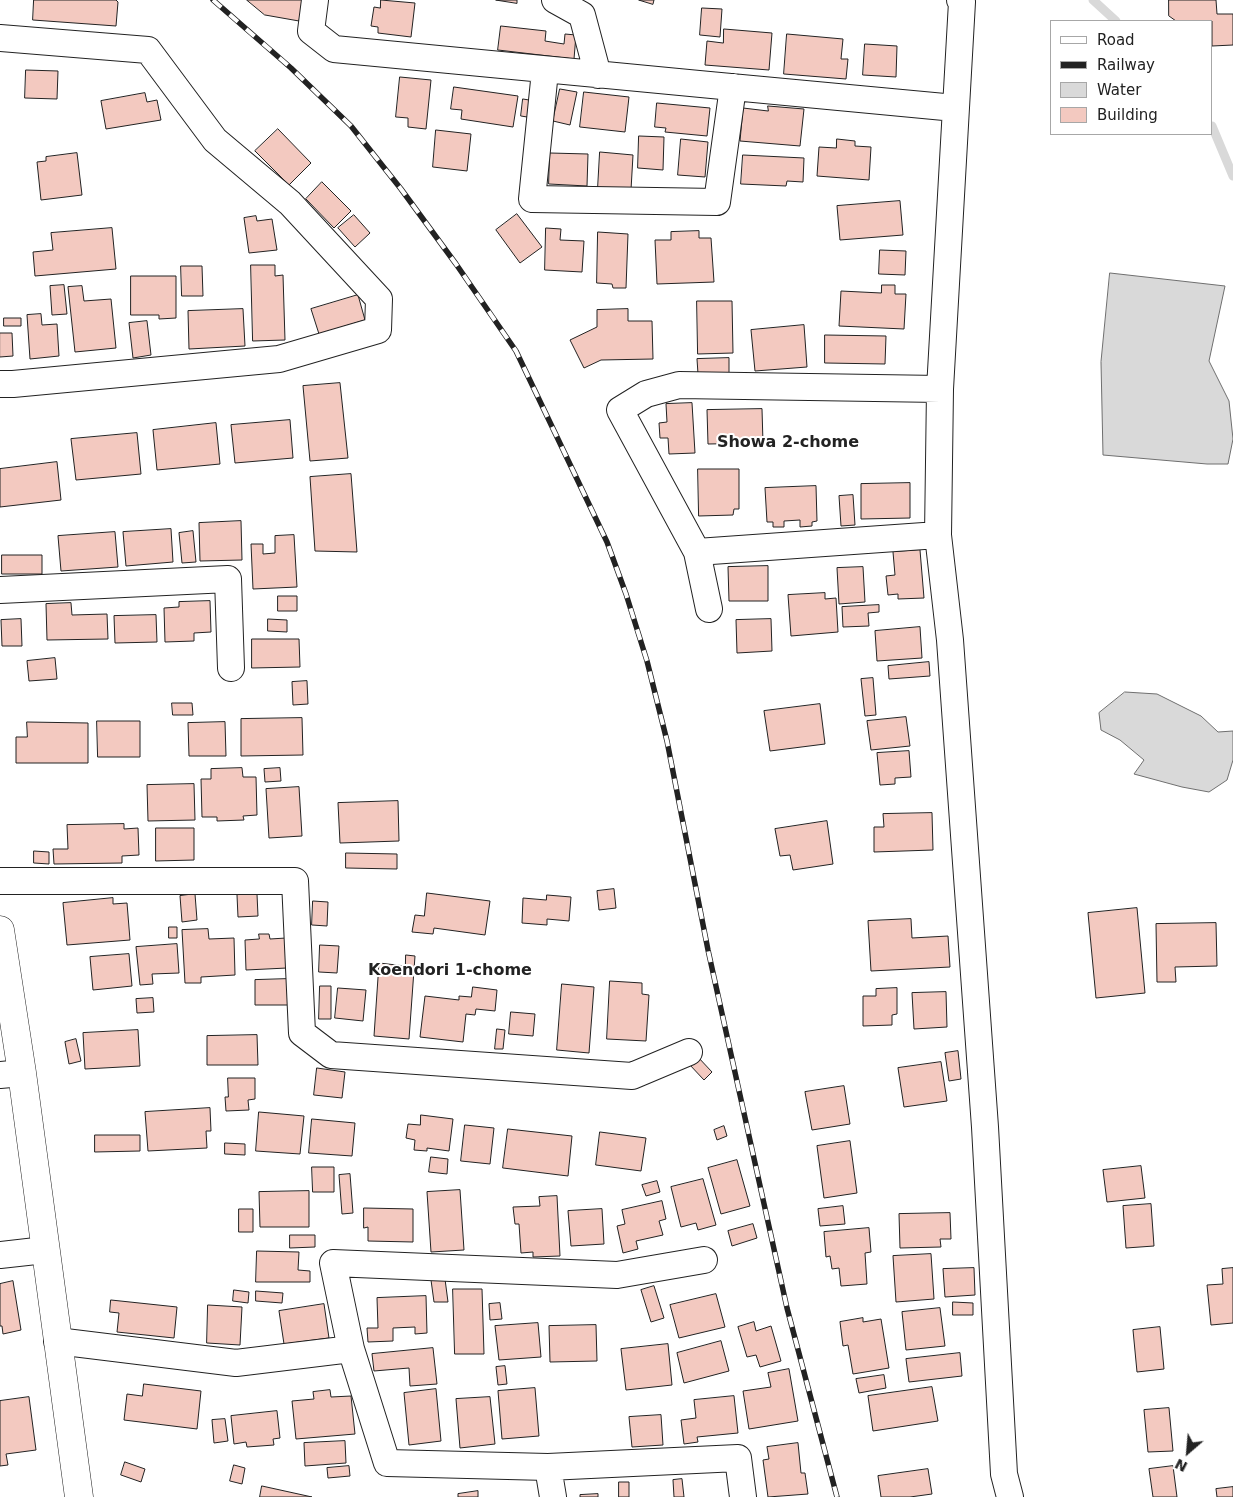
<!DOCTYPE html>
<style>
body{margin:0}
#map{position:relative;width:1233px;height:1497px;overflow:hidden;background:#fff;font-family:"DejaVu Sans",sans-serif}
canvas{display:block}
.legend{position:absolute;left:1050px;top:20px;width:162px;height:115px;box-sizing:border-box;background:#fff;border:1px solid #a7a7a7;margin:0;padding:6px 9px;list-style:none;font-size:15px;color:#222}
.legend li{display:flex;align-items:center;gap:10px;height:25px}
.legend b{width:25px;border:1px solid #a7a7a7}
.north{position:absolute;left:1163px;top:1427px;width:50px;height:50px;-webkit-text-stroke:4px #fff;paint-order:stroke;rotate:207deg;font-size:14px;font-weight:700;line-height:20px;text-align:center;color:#222}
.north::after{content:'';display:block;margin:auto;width:18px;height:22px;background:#222;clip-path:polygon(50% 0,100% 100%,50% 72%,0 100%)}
</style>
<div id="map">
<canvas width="1233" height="1497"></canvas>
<ul class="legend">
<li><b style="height:6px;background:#fff"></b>Road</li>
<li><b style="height:6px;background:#222"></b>Railway</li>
<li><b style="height:14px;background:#d9d9d9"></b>Water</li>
<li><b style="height:14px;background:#f3c9c0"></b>Building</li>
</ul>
<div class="north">N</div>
</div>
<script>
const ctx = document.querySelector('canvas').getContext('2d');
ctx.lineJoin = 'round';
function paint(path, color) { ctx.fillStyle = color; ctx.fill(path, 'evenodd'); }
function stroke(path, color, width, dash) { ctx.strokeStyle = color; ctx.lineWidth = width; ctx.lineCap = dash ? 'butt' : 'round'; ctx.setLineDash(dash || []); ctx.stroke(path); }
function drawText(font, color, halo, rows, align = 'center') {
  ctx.font = font + ' "DejaVu Sans",sans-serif'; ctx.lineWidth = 4; ctx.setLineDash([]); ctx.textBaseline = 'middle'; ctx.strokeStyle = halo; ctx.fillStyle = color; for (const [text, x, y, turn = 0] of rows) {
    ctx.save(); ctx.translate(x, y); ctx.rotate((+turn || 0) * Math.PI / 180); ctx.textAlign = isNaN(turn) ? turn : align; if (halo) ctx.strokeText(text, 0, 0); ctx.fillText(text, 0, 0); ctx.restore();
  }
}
const water = new Path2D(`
 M 1110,273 L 1225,286 L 1209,361 L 1229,401 L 1233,439 L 1228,464 L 1207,464 L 1103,455 L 1101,362 Z
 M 1125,692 L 1157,694 L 1201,716 L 1218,732 L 1233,731 L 1233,760 L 1227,780 L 1209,792 L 1182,787 L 1134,774 L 1144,760 L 1120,740 L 1101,730 L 1099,713 Z`);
paint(water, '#d9d9d9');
stroke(water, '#6f6f6f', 1);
stroke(new Path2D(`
 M 1093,0 L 1116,21
 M 1212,126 L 1233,176`), '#d9d9d9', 9);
const building = new Path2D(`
 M 34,0 L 116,0 L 118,2 L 116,26 L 33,20 Z
 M 247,0 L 303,0 L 299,21 L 265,15 Z
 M 381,0 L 415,3 L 411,37 L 378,33 L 378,27 L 371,26 L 374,7 L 380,8 Z
 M 496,0 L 517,0 L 517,3 Z
 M 639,0 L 654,0 L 653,4 Z
 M 1169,0 L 1216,0 L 1217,14 L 1233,14 L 1233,45 L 1212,46 L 1212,21 L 1176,21 L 1169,16 Z
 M 702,8 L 722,9 L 720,37 L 700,35 Z
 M 501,26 L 546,31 L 545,41 L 564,44 L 565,34 L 576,35 L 574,59 L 498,50 Z
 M 724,29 L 772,33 L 769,70 L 705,65 L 707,41 L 723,43 Z
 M 787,34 L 843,39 L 841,59 L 848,59 L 846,79 L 784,74 Z
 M 865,44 L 897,46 L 896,77 L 863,75 Z
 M 26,70 L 58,71 L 57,99 L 25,98 Z
 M 400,77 L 431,80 L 426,129 L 408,127 L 408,118 L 396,117 Z
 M 454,87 L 518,96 L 513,127 L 461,119 L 462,110 L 451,109 Z
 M 560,89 L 577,92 L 570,125 L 553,121 Z
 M 584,92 L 629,97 L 625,132 L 580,127 Z
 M 145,93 L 147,102 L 157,100 L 161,120 L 106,129 L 101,101 Z
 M 523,99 L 535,101 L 533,118 L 521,116 Z
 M 657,103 L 710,108 L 707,136 L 665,132 L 666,128 L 655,127 Z
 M 768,106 L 804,109 L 800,146 L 740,141 L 743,108 L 768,111 Z
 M 278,129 L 311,163 L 289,185 L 255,151 Z
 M 436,130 L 471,134 L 467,171 L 433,167 Z
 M 639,136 L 664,137 L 663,170 L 638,168 Z
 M 681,139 L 708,142 L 705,177 L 678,175 Z
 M 837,139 L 855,141 L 855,146 L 871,147 L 869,180 L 817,176 L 819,147 L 836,148 Z
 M 600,152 L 633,155 L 631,190 L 598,188 Z
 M 77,153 L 82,195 L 41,200 L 37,162 L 46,161 L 46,157 Z
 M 550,153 L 588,154 L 587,186 L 549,184 Z
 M 743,155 L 804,158 L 803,182 L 787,181 L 786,186 L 741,184 Z
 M 322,182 L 351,211 L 334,228 L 306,199 Z
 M 900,201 L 903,235 L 840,240 L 837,206 Z
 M 517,214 L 542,247 L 520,263 L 496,230 Z
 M 354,215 L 370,233 L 355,247 L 338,228 Z
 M 256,216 L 257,221 L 272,219 L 277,250 L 249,253 L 244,218 Z
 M 112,228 L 116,269 L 35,276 L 33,252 L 53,250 L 51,233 Z
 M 546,228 L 561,229 L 560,240 L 584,241 L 582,272 L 545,270 Z
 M 699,231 L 699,238 L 711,238 L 714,282 L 657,284 L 655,240 L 671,240 L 671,232 Z
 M 598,232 L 628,234 L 626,288 L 613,288 L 612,284 L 597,283 Z
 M 880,250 L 906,251 L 905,275 L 879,274 Z
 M 251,265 L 275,265 L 275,276 L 283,275 L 285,340 L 253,341 Z
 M 181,266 L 202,266 L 203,296 L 182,296 Z
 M 131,276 L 176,276 L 176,318 L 159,319 L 159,315 L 131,315 Z
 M 64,285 L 67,314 L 52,315 L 50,286 Z
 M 882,285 L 895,285 L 895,294 L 906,294 L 904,329 L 839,326 L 841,291 L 881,293 Z
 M 82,286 L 84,301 L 111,299 L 116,348 L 75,352 L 68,287 Z
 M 358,295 L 365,320 L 319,334 L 311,309 Z
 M 697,301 L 732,301 L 733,353 L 698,354 Z
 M 243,309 L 245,346 L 189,349 L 188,311 Z
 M 628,309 L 628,321 L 652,321 L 653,359 L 601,360 L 584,368 L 570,340 L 597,327 L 597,310 Z
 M 41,314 L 42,325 L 57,324 L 59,356 L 30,359 L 27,315 Z
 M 4,318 L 21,318 L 21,326 L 4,326 Z
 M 147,321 L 151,355 L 133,358 L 129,323 Z
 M 804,325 L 807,367 L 755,371 L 751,330 Z
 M 0,333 L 12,333 L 13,356 L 0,357 Z
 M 825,335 L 886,336 L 885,364 L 825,363 Z
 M 729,358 L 729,373 L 698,374 L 697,359 Z
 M 340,383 L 348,458 L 310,461 L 303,386 Z
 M 692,403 L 695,453 L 669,454 L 668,438 L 660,438 L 659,423 L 667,422 L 666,404 Z
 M 762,409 L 763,443 L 708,444 L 707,410 Z
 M 290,420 L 293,458 L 235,463 L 231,425 Z
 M 216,423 L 220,464 L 157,470 L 153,430 Z
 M 137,433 L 141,474 L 76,480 L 71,439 Z
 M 57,462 L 61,500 L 0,507 L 0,469 Z
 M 698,469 L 739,469 L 739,509 L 734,509 L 733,515 L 699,516 Z
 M 351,474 L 357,552 L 315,551 L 310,477 Z
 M 910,483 L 910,518 L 861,519 L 861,484 Z
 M 816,486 L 817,521 L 812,522 L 812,526 L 800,527 L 800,520 L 784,521 L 784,527 L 773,527 L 773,522 L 767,522 L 765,488 Z
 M 853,495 L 855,525 L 841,526 L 839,496 Z
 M 241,521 L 242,560 L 200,561 L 199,523 Z
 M 171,529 L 173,562 L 126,566 L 123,532 Z
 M 193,531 L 196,562 L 182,563 L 179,533 Z
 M 115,532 L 118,567 L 61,571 L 58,536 Z
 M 294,535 L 297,587 L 253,589 L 251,544 L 263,544 L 263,554 L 275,553 L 275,536 Z
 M 920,550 L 924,598 L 898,599 L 898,594 L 888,595 L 886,576 L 895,575 L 893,552 Z
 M 2,555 L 42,555 L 42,574 L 2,574 Z
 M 768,566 L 768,601 L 729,601 L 728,567 Z
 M 863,567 L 865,602 L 839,604 L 837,568 Z
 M 825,593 L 825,599 L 836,598 L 838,632 L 791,636 L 788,595 Z
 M 278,596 L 297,596 L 297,611 L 278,611 Z
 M 210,601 L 211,632 L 194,633 L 194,641 L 165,642 L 164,608 L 179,607 L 179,602 Z
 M 71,603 L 72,615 L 107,614 L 108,639 L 47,640 L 46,604 Z
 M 879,605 L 879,612 L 868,613 L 869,626 L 843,627 L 842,607 Z
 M 156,615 L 157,642 L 115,643 L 114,616 Z
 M 21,619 L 22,646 L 2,646 L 1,620 Z
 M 268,619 L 287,620 L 287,632 L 268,631 Z
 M 771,619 L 772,651 L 737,653 L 736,620 Z
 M 920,627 L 922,658 L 877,661 L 875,631 Z
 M 252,639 L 299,639 L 300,667 L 252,668 Z
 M 55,658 L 57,679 L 29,681 L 27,661 Z
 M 929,662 L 930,676 L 889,679 L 888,666 Z
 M 873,678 L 876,715 L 865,716 L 861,679 Z
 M 307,681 L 308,704 L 293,705 L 292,682 Z
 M 172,703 L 192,703 L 193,715 L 173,715 Z
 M 820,704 L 825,744 L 770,751 L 764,711 Z
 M 906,717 L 910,746 L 871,750 L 867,721 Z
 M 302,718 L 303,755 L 241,756 L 241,719 Z
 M 97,721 L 140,721 L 140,757 L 98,757 Z
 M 27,722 L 88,723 L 88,763 L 16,763 L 16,737 L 27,737 Z
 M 225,722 L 226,756 L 189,756 L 188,723 Z
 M 909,751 L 911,777 L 895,778 L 895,784 L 880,785 L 877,753 Z
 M 242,768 L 243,777 L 256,777 L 257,815 L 243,816 L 244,820 L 217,821 L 217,817 L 202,817 L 201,779 L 211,779 L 211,769 Z
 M 280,768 L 281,781 L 265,782 L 264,769 Z
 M 194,784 L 195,820 L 148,821 L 147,785 Z
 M 299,787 L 302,836 L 269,838 L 266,789 Z
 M 398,801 L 399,841 L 340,843 L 338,803 Z
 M 932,813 L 933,850 L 874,852 L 874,827 L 884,827 L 883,814 Z
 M 827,821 L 833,864 L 793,870 L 790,855 L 780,856 L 775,829 Z
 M 124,824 L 124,829 L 138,828 L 139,855 L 122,856 L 122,863 L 54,864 L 53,849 L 68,849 L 67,825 Z
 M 156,828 L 194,828 L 194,860 L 156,861 Z
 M 34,851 L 49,852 L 49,864 L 34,863 Z
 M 346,853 L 397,854 L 397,869 L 346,868 Z
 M 614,889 L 616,908 L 599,910 L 597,891 Z
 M 427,893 L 490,901 L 485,935 L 434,928 L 433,934 L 412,932 L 415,915 L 424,916 Z
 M 195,894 L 197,920 L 182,922 L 180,896 Z
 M 257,894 L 258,916 L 238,917 L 237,895 Z
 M 547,895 L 571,897 L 569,921 L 547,919 L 547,925 L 522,923 L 523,898 L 546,900 Z
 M 113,898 L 113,904 L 127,903 L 130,940 L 67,945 L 63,903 Z
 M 313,901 L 328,902 L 327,926 L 312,925 Z
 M 1137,908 L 1145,993 L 1096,998 L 1088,913 Z
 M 911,919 L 912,938 L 948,936 L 950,967 L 871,971 L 868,921 Z
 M 1216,923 L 1217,966 L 1175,967 L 1176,982 L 1157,982 L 1156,924 Z
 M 169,927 L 177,927 L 177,938 L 169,938 Z
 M 208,929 L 209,939 L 234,938 L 235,975 L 201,977 L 201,983 L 185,983 L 182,930 Z
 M 259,934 L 269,934 L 270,939 L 286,938 L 287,968 L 246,970 L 245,940 L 259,939 Z
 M 177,944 L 179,973 L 152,974 L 153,984 L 140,985 L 136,947 Z
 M 320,945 L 339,946 L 337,973 L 319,972 Z
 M 129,954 L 132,986 L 93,990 L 90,957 Z
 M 406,955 L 415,956 L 409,1039 L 374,1036 L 379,963 L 405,966 Z
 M 288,979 L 289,1005 L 255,1005 L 255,980 Z
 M 610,981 L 642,983 L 642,994 L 649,995 L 646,1041 L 607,1039 Z
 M 562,984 L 594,987 L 589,1053 L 557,1050 Z
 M 320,986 L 331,986 L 331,1019 L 319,1019 Z
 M 473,987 L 497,990 L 495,1011 L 476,1009 L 475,1015 L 466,1014 L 463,1042 L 420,1037 L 425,996 L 459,1000 L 459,996 L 471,997 Z
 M 338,988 L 366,990 L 363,1021 L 335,1018 Z
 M 897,988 L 897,1014 L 892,1015 L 892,1025 L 863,1026 L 863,996 L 876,996 L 876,989 Z
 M 946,992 L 947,1027 L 914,1029 L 912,993 Z
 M 153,998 L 154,1012 L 137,1013 L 136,999 Z
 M 511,1012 L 535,1014 L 533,1036 L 509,1034 Z
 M 497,1029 L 505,1030 L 503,1049 L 495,1049 Z
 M 138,1030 L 140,1066 L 85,1069 L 83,1033 Z
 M 257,1035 L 258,1065 L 207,1065 L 207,1036 Z
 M 76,1039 L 81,1061 L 69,1064 L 65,1042 Z
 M 958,1051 L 961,1079 L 949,1081 L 945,1053 Z
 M 697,1056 L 712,1072 L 704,1080 L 689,1064 Z
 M 941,1062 L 947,1101 L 904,1107 L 898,1068 Z
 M 317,1068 L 345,1072 L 342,1098 L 314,1095 Z
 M 228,1078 L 255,1078 L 255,1099 L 248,1100 L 249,1110 L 226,1111 L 225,1097 L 228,1097 Z
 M 844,1086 L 850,1124 L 812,1130 L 805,1092 Z
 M 210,1108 L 211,1131 L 206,1131 L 207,1148 L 148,1151 L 145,1112 Z
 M 259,1112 L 304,1116 L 300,1154 L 256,1151 Z
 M 421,1115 L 453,1119 L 449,1151 L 427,1148 L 427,1151 L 414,1150 L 415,1140 L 406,1138 L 408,1124 L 420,1125 Z
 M 312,1119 L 355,1123 L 352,1156 L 309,1153 Z
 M 465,1125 L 494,1128 L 490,1164 L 461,1161 Z
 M 724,1126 L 727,1136 L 717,1140 L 714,1130 Z
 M 508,1129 L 572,1136 L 568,1176 L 503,1168 Z
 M 600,1132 L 646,1138 L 641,1171 L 596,1165 Z
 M 95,1135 L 140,1135 L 140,1151 L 95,1152 Z
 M 850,1141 L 857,1193 L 824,1198 L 817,1146 Z
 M 225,1143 L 245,1144 L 245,1155 L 225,1154 Z
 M 431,1157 L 448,1159 L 447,1174 L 429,1172 Z
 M 737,1160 L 750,1206 L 721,1214 L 708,1168 Z
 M 1141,1166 L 1145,1198 L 1107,1202 L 1103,1170 Z
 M 312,1167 L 334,1167 L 334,1192 L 313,1192 Z
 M 350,1174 L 353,1213 L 342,1214 L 339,1175 Z
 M 703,1179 L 716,1225 L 698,1230 L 696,1223 L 681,1227 L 671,1187 Z
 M 657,1181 L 660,1192 L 646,1196 L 642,1185 Z
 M 460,1190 L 464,1250 L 431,1252 L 427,1192 Z
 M 309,1191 L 309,1227 L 260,1227 L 259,1192 Z
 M 557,1196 L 560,1256 L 533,1257 L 533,1252 L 521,1253 L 519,1224 L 515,1224 L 513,1207 L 540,1206 L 539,1197 Z
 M 662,1201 L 666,1219 L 659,1221 L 663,1235 L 636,1241 L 638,1249 L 623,1253 L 617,1226 L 625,1224 L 622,1210 Z
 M 1151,1204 L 1154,1246 L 1126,1248 L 1123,1206 Z
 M 843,1206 L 845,1224 L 820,1226 L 818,1209 Z
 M 364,1208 L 413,1209 L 413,1242 L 368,1241 L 368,1227 L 364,1228 Z
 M 239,1209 L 253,1209 L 253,1232 L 239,1232 Z
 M 602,1209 L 604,1244 L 571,1246 L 568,1211 Z
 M 950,1213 L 951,1239 L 940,1239 L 941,1247 L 900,1248 L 899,1214 Z
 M 753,1224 L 757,1238 L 732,1246 L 728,1231 Z
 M 869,1228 L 871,1252 L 865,1253 L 867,1284 L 841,1286 L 839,1268 L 832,1269 L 830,1256 L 826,1257 L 824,1232 Z
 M 290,1235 L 315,1235 L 315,1247 L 290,1248 Z
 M 257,1251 L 299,1252 L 298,1270 L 310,1271 L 310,1282 L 256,1282 Z
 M 931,1254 L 934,1299 L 896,1302 L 893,1256 Z
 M 974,1268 L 975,1295 L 945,1297 L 943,1269 Z
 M 1233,1268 L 1233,1323 L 1211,1325 L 1207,1285 L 1223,1284 L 1222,1269 Z
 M 445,1279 L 448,1302 L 434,1302 L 431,1280 Z
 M 13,1281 L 21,1330 L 3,1334 L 2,1326 L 0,1326 L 0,1284 Z
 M 654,1286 L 664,1318 L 651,1322 L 641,1290 Z
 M 453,1289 L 482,1289 L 484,1354 L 455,1354 Z
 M 234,1290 L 249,1292 L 248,1303 L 233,1301 Z
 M 256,1291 L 283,1293 L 282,1303 L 256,1301 Z
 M 716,1294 L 725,1327 L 679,1338 L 670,1305 Z
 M 426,1296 L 427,1333 L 415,1334 L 415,1327 L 393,1328 L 393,1341 L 368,1342 L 367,1328 L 378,1328 L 377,1298 Z
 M 111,1300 L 177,1307 L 174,1338 L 117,1332 L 119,1313 L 110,1312 Z
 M 953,1302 L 973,1303 L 973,1315 L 953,1315 Z
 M 500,1303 L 502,1319 L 490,1320 L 489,1304 Z
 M 324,1304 L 329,1338 L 284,1344 L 279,1311 Z
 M 208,1305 L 242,1307 L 240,1345 L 207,1343 Z
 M 940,1308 L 945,1346 L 906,1350 L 902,1312 Z
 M 863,1318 L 863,1322 L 881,1319 L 889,1368 L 853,1374 L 848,1345 L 843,1346 L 840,1322 Z
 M 754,1322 L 756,1331 L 771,1326 L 781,1361 L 760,1367 L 756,1355 L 747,1357 L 738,1327 Z
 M 538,1323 L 541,1357 L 499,1360 L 495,1326 Z
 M 596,1325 L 597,1361 L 550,1362 L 549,1326 Z
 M 1160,1327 L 1164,1369 L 1137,1372 L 1133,1330 Z
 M 721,1341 L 729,1371 L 684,1383 L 677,1353 Z
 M 668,1344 L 672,1385 L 626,1390 L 621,1349 Z
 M 433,1348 L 437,1384 L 410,1386 L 409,1368 L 374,1371 L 372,1354 Z
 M 960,1353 L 962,1376 L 909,1382 L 906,1359 Z
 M 505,1366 L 507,1384 L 498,1385 L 496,1367 Z
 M 789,1369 L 798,1421 L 749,1429 L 743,1391 L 771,1387 L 768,1373 Z
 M 884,1375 L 886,1388 L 859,1393 L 856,1379 Z
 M 144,1384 L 201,1391 L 197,1429 L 124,1420 L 127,1394 L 142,1396 Z
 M 932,1387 L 938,1421 L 873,1431 L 868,1396 Z
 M 535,1388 L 539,1436 L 502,1439 L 498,1391 Z
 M 436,1389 L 441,1441 L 409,1445 L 404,1393 Z
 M 330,1390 L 331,1397 L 351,1396 L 355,1434 L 296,1439 L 292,1401 L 314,1399 L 313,1392 Z
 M 734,1396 L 738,1433 L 697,1437 L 698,1442 L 684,1444 L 681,1420 L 696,1418 L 694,1400 Z
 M 29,1397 L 36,1450 L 6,1454 L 8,1465 L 0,1466 L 0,1401 Z
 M 490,1397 L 495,1444 L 460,1448 L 456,1399 Z
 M 1169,1408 L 1173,1451 L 1148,1452 L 1144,1410 Z
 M 277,1411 L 280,1438 L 273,1439 L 274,1445 L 247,1447 L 246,1442 L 234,1444 L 231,1416 Z
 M 661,1415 L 663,1445 L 632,1447 L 629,1417 Z
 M 225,1419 L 228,1441 L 214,1443 L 212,1420 Z
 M 345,1441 L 346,1463 L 305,1466 L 304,1443 Z
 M 798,1443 L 801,1473 L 805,1473 L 808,1494 L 768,1497 L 763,1460 L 769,1459 L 767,1447 Z
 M 125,1462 L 145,1469 L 141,1482 L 121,1475 Z
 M 234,1465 L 245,1468 L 242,1484 L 230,1481 Z
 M 349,1466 L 350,1476 L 328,1478 L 327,1468 Z
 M 1173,1466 L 1177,1497 L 1153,1497 L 1149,1469 Z
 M 928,1469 L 932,1494 L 910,1497 L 881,1497 L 878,1476 Z
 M 682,1479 L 684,1497 L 674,1497 L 673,1480 Z
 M 619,1482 L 629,1482 L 629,1497 L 619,1497 Z
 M 262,1486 L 312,1497 L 260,1497 Z
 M 1233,1487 L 1233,1497 L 1217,1497 L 1216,1489 Z
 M 478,1491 L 478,1497 L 458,1497 L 458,1494 Z
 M 598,1494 L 598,1497 L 580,1497 L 580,1495 Z`);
paint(building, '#f3c9c0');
stroke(building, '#222', 1);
const street = new Path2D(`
 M 315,0 L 311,31 L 334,49 C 541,70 748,88 955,108
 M 555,0 L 582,15 L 598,75
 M 960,0 L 962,2 L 940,389 L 938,535 L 950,640 L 985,1127 L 1004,1474 L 1010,1497
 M 0,38 L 148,50 L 215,140 L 290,203 L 379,299 L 378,330 L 279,359 L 13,384 L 0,384
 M 545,71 L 532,199 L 717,202 L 733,87
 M 697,552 L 938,535
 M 0,590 L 228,579 L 231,668
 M 709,609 L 697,552 L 620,410 L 646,394 L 679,385 L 940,389
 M 0,881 L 295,881 L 302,1033 L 331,1055 L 632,1076 L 689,1052
 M 0,1075 L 22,1073
 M 0,1255 L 45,1250
 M 704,1260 L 617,1275 L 333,1263 L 351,1349 L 387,1463 L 548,1467 L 738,1458 L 743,1497
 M 57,1341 L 236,1363 L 351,1349
 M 548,1467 L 553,1497`);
const secondary = new Path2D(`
 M 0,930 L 22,1073 L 79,1497`);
stroke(street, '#222', 28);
stroke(secondary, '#222', 29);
stroke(street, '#fff', 26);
stroke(secondary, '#fff', 28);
const rail = new Path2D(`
 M 213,0 L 291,68 L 351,126 L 401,189 L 456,264 L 516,351 L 607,542 L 626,594 L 647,661 L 667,741 L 708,950 L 787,1308 L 837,1497`);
stroke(rail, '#222', 5.5);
stroke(rail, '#fff', 4, [11]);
drawText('bold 16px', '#222', '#fff', [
 ["Showa 2-chome",788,443],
 ["Koendori 1-chome",450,971]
]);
</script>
